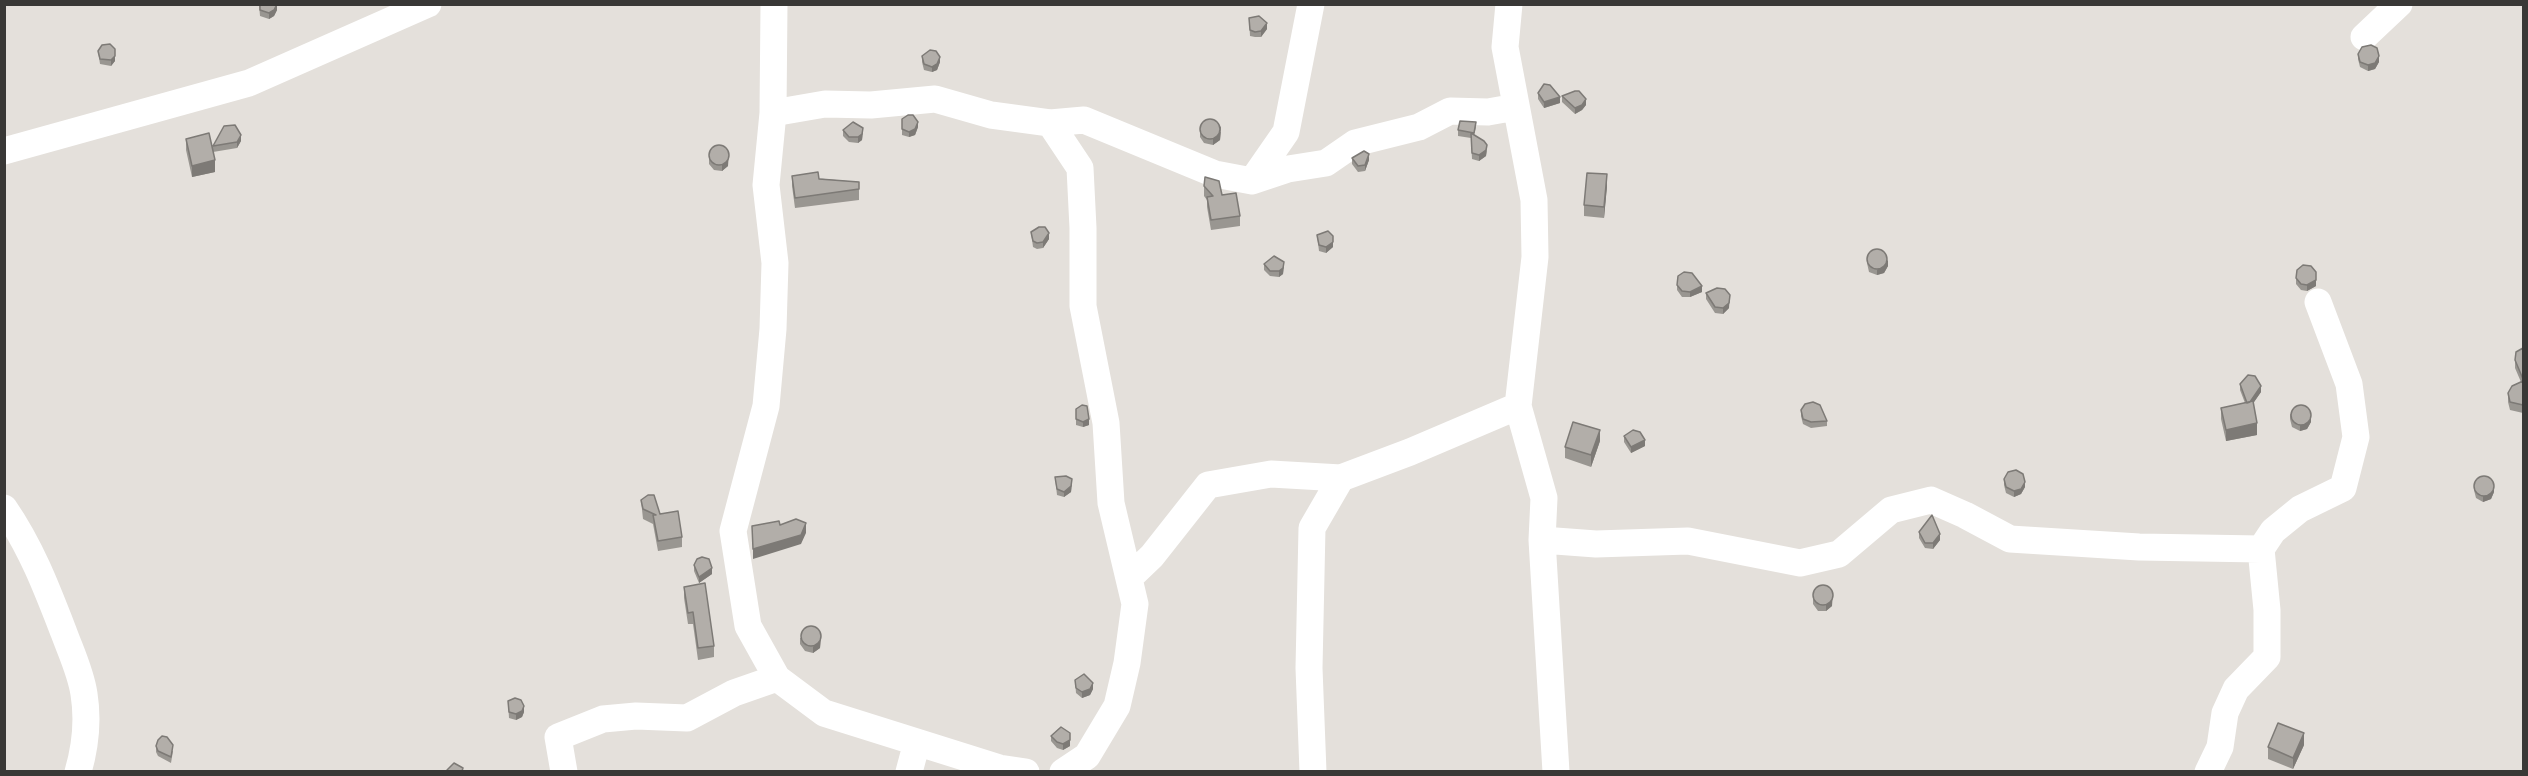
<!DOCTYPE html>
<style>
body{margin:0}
#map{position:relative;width:2528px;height:776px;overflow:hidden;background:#e4e0db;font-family:"Work Sans",sans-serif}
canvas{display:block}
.frame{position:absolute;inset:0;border:6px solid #393836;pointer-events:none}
</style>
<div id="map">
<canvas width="2528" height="776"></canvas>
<div class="frame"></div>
</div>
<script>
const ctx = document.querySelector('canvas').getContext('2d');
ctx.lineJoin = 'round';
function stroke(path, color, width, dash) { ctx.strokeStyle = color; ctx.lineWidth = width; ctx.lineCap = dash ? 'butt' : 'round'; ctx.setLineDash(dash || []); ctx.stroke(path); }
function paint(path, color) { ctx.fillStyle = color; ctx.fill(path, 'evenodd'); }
stroke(new Path2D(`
 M 774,4 L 773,113 L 766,185 L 775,263 L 773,329 L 766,406 L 733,531 L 748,626 L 777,678 L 824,713 L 999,768 L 1026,772
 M 1509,4 L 1505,47 L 1534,200 L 1535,257 L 1518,406 L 1544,498 L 1542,540 L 1556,772
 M 2364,37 L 2399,4
 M 773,113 L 825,104 L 871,105 L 935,99 L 991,115 L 1050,123 L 1080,168 L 1083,228 L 1083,306 L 1106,423 L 1111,503 L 1135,604 L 1127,663 L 1117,706 L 1087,756 L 1063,772
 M 1050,123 L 1084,120 L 1215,174 L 1252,181 L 1288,169 L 1326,163 L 1355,143 L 1419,127 L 1450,111 L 1488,112 L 1516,107
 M 4,151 L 249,83 L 428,4
 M 1252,181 L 1286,132 L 1311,4
 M 4,508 C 31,547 47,589 64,633 C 71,652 81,673 84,694 C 88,719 85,748 78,772
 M 1542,540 L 1596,544 L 1688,541 L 1800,563 L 1839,554 L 1891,510 L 1931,500 L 1965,515 L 2010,539 L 2139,547 L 2261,549
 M 1129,578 L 1152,556 L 1208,485 L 1271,474 L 1341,478
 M 564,772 L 558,737 L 603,719 L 636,716 L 687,718 L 734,693 L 777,678
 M 909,772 L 917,742
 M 1313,772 L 1309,668 L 1312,528 L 1341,478 L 1410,452 L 1518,406
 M 2208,772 L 2220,747 L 2225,713 L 2236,689 L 2267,657 L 2267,610 L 2261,549 L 2273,531 L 2300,509 L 2343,488 L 2356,437 L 2349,384 L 2318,302`), '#fff', 27);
paint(new Path2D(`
 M 259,4 L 277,4 L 277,10 L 274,16 L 269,19 L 260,16 Z
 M 1249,18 L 1267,29 L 1261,37 L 1255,37 L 1250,36 Z
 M 115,49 L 115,61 L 111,66 L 100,64 L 98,51 Z
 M 2358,54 L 2379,62 L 2375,69 L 2368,71 L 2360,67 L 2358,59 Z
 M 922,56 L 940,62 L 937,70 L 932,72 L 924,70 L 922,62 Z
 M 1538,93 L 1560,103 L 1544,108 L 1538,99 Z
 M 1562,96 L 1586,105 L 1582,110 L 1575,114 L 1562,102 Z
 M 902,119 L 918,127 L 915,135 L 909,137 L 902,135 Z
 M 1476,127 L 1474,135 L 1487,151 L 1486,156 L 1479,161 L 1472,159 L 1471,138 L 1458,136 L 1458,130 Z
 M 843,130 L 863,133 L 862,140 L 858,143 L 849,142 L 843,136 Z
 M 1200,131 L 1221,132 L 1220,140 L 1213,145 L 1204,143 L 1200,137 Z
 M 186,139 L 215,172 L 192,177 L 186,150 Z
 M 241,141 L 237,148 L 213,152 L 213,146 Z
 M 709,158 L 728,166 L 722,171 L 714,170 L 709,164 Z
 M 1352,158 L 1369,160 L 1365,171 L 1358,172 L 1352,164 Z
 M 792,176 L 859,182 L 859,200 L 795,208 L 792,186 Z
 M 1204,186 L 1222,195 L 1240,216 L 1240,226 L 1211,230 L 1207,207 L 1207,200 L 1204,196 Z
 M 1607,186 L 1604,218 L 1584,216 L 1584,205 Z
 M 1031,232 L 1049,239 L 1043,248 L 1037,249 L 1033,247 Z
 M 1317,235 L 1333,247 L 1326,253 L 1319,251 Z
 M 1867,258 L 1888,266 L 1884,273 L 1877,275 L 1869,272 L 1867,263 Z
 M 1264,264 L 1284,267 L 1283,274 L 1279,277 L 1270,276 L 1264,270 Z
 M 2296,278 L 2316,286 L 2307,291 L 2301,290 L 2296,284 Z
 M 1677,285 L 1702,292 L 1690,297 L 1682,297 L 1677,290 Z
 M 1706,293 L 1729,308 L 1723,314 L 1715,313 L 1706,299 Z
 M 2523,348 L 2523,413 L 2510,410 L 2508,402 L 2508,393 L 2521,382 L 2515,368 L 2515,360 Z
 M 2240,384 L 2261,392 L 2253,403 L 2257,435 L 2226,441 L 2221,419 L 2221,408 L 2245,403 L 2240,390 Z
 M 1076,409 L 1089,425 L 1083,427 L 1076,425 Z
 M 1801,410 L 1827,421 L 1827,426 L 1811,428 L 1803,424 L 1801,416 Z
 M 2290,414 L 2311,422 L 2307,429 L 2300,431 L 2292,427 L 2290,419 Z
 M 1624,436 L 1645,446 L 1631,453 L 1624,442 Z
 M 1600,441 L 1591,467 L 1565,458 L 1565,447 Z
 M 1055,477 L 1072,485 L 1071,492 L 1064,497 L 1057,495 Z
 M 2004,479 L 2025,487 L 2021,494 L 2014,497 L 2006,493 L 2004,485 Z
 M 2474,484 L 2494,492 L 2491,499 L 2483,502 L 2476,498 L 2474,490 Z
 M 641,500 L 660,514 L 682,537 L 682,547 L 658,551 L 653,524 L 643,519 Z
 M 1919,532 L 1940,540 L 1933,549 L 1925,548 L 1919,538 Z
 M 694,565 L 712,574 L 699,583 L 694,571 Z
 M 684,587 L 714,646 L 714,657 L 698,660 L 693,624 L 688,624 L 684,598 Z
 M 1813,598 L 1832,606 L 1826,611 L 1818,611 L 1813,604 Z
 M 800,638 L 821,639 L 820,648 L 813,653 L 805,651 L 800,644 Z
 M 1075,680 L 1093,689 L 1090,695 L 1082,698 L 1076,693 Z
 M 508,701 L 524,712 L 522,717 L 516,720 L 509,718 Z
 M 1051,736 L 1070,746 L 1063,750 L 1057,748 L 1051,741 Z
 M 2304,745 L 2293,769 L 2268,759 L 2268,747 Z
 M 156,746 L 173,751 L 171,763 L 158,756 L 156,752 Z`), '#999691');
paint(new Path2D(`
 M 277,4 L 277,10 L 274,16 L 269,19 L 269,13 Z
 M 1267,23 L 1267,29 L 1261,37 L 1261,31 Z
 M 115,56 L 115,61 L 111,66 L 111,60 Z
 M 2379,56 L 2379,62 L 2375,69 L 2368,71 L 2368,65 Z
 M 940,57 L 940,62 L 937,70 L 932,72 L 932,67 Z
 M 1560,97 L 1560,103 L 1544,108 L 1544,102 Z
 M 1586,99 L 1586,105 L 1582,110 L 1575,114 L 1575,108 Z
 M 918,122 L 918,127 L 915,135 L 909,137 L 909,132 Z
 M 1221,126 L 1220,140 L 1213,145 L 1213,139 Z
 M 863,128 L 862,140 L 858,143 L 858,137 Z
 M 241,135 L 241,141 L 237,148 L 237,142 Z
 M 1487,145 L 1486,156 L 1479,161 L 1479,155 Z
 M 729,152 L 728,166 L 722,171 L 722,165 Z
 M 1369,154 L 1369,160 L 1365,171 L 1365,165 Z
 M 215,160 L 215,172 L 192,177 L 192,166 Z
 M 1607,174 L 1607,186 L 1604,218 L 1604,207 Z
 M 1049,233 L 1049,239 L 1043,248 L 1043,242 Z
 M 1333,242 L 1333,247 L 1326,253 L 1326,247 Z
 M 1888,260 L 1888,266 L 1884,273 L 1877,275 L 1877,270 Z
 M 1284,262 L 1283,274 L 1279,277 L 1279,271 Z
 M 2316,278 L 2316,286 L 2307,291 L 2307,285 Z
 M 1702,286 L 1702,292 L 1690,297 L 1690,292 Z
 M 1730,295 L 1729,308 L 1723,314 L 1723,308 Z
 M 2261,386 L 2261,392 L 2248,411 L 2248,405 Z
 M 2311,416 L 2311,422 L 2307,429 L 2300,431 L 2300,425 Z
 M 1089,419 L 1089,425 L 1083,427 L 1083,422 Z
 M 2257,423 L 2257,435 L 2226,441 L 2226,430 Z
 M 1600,430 L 1600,441 L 1591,467 L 1591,455 Z
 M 1645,440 L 1645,446 L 1631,453 L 1631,447 Z
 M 1072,479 L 1071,492 L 1064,497 L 1064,492 Z
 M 2025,482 L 2025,487 L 2021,494 L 2014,497 L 2014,491 Z
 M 2494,486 L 2494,492 L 2491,499 L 2483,502 L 2483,496 Z
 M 806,523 L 806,533 L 801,544 L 753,559 L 753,549 Z
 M 1940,534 L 1940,540 L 1933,549 L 1933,543 Z
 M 712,568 L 712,574 L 699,583 L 699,577 Z
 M 1833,592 L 1832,606 L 1826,611 L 1826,605 Z
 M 821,633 L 820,648 L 813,653 L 813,647 Z
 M 1093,683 L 1093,689 L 1090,695 L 1082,698 L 1082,692 Z
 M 524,706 L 524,712 L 522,717 L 516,720 L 516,714 Z
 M 2304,733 L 2304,745 L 2293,769 L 2293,758 Z
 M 1070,740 L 1070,746 L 1063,750 L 1063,744 Z`), '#7d7a76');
const building = new Path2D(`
 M 260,4 L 277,4 L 274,10 L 269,13 L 260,10 Z
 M 1259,16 L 1267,23 L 1261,31 L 1255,32 L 1250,30 L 1249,18 Z
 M 110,44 L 115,49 L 115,56 L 111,60 L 100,59 L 98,51 L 102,45 Z
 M 2371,45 L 2377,48 L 2379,56 L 2375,63 L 2368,65 L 2360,62 L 2358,54 L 2362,47 Z
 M 930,50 L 936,51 L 940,57 L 937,64 L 932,67 L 924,64 L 922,56 Z
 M 1544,84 L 1550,85 L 1560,97 L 1544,102 L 1538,93 Z
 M 1575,91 L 1579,91 L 1586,99 L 1582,105 L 1575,108 L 1562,96 Z
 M 908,115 L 913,115 L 918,122 L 915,129 L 909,132 L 902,129 L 902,119 Z
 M1200 129a10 10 0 1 1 20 0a10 10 0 1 1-20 0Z
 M 1460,121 L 1476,122 L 1474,133 L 1458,130 Z
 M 853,122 L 863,128 L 862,134 L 858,137 L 849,137 L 843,130 Z
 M 235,125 L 241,135 L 237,142 L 213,146 L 224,126 Z
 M 209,133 L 215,160 L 192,166 L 186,139 Z
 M 1471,133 L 1484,141 L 1487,145 L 1486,150 L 1479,155 L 1472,153 Z
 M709 155a10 10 0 1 1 20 0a10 10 0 1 1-20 0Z
 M 1364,151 L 1369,154 L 1365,165 L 1358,166 L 1352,158 Z
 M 818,172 L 819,179 L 859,182 L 859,189 L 795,198 L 792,176 Z
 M 1587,173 L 1607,174 L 1604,207 L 1584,205 Z
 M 1205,177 L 1219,181 L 1222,195 L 1236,193 L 1240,216 L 1211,220 L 1207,197 L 1213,196 L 1204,186 Z
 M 1039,227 L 1045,227 L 1049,233 L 1043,242 L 1037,243 L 1033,241 L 1031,232 Z
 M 1328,231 L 1333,236 L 1333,242 L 1326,247 L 1319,245 L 1317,235 Z
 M1867 259a10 10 0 1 1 20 0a10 10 0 1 1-20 0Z
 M 1274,256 L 1284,262 L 1283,268 L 1279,271 L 1270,271 L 1264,264 Z
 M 2303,265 L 2311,266 L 2316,272 L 2316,280 L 2307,285 L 2301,284 L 2296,278 L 2297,270 Z
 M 1684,272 L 1692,273 L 1702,286 L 1690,292 L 1682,291 L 1677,285 L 1678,276 Z
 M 1717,288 L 1725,289 L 1730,295 L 1729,303 L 1723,308 L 1715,307 L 1706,293 Z
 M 2523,348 L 2523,379 L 2515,360 L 2516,352 Z
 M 2248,375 L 2255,376 L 2261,386 L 2250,402 L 2247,403 L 2240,384 Z
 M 2523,381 L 2523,405 L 2510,402 L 2508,393 L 2512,386 Z
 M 2253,401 L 2257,423 L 2226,430 L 2221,408 Z
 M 1813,402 L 1820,405 L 1827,421 L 1811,422 L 1803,419 L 1801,410 L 1805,404 Z
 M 1082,405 L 1087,406 L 1089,419 L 1083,422 L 1076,419 L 1076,409 Z
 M2291 415a10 10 0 1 1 20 0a10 10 0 1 1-20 0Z
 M 1573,422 L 1600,430 L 1591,455 L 1565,447 Z
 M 1633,430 L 1640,432 L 1645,440 L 1631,447 L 1624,436 Z
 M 2016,470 L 2023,474 L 2025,482 L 2021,489 L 2014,491 L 2006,487 L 2004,479 L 2008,472 Z
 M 1066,476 L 1072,479 L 1071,486 L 1064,492 L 1057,489 L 1055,477 Z
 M2474 486a10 10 0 1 1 20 0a10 10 0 1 1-20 0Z
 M 648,495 L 654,495 L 660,514 L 678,511 L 682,537 L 658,541 L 653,515 L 656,515 L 643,509 L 641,500 Z
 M 1932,515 L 1940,534 L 1933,543 L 1925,543 L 1919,532 Z
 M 796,519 L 806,523 L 801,535 L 753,549 L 752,526 L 779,521 L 780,525 Z
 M 702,557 L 709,559 L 712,568 L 699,577 L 694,565 L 697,559 Z
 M 705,583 L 714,646 L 698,648 L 693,612 L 688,613 L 684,587 Z
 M1813 595a10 10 0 1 1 20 0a10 10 0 1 1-20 0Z
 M801 636a10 10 0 1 1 20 0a10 10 0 1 1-20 0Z
 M 1084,674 L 1093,683 L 1090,689 L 1082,692 L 1076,688 L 1075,680 Z
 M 515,698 L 521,700 L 524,706 L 522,711 L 516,714 L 509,712 L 508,701 Z
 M 2278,723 L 2304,733 L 2293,758 L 2268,747 Z
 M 1061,727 L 1070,733 L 1070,740 L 1063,744 L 1057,742 L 1051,736 Z
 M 162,736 L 167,737 L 173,745 L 171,757 L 158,751 L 156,746 L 158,740 Z
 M 454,763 L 463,768 L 462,771 L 447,771 L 447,770 Z`);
paint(building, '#b2aea9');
stroke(building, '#7d7a76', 1.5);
</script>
